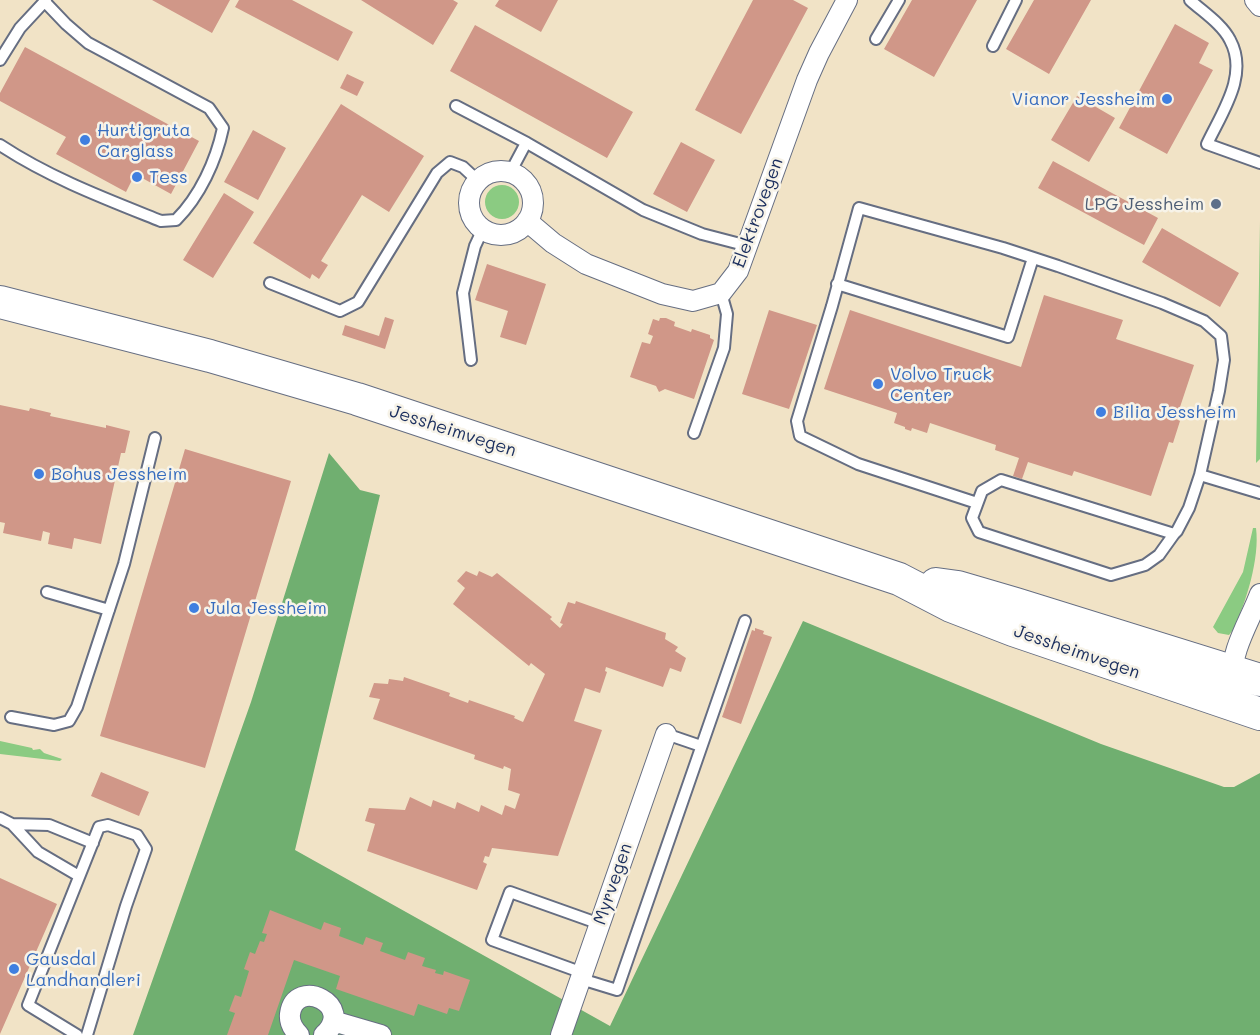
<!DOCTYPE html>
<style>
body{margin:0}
canvas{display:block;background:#f1e3c6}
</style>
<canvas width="1260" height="1035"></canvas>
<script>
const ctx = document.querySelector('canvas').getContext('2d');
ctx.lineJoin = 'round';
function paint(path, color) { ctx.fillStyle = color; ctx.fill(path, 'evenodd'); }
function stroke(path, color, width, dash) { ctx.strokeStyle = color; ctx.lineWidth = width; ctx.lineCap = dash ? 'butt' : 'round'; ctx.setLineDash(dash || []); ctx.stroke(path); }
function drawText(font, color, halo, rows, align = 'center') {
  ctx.font = font + ' Mali,sans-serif'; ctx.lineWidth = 5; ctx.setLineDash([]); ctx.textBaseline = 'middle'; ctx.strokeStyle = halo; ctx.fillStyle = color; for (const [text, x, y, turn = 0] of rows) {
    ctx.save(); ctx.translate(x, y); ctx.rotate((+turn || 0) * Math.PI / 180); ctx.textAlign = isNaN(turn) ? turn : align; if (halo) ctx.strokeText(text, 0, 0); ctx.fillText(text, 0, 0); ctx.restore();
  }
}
paint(new Path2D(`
 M485 202a17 17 0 1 1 34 0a17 17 0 1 1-34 0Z
 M 1260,221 L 1260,459 L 1256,463 Z
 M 1253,528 L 1256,528 C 1260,558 1246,603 1233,630 L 1229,635 L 1218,633 L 1213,627 L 1243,572 Z
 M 0,741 L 32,748 L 33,750 L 40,749 L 44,753 L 62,759 L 60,761 L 0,754 Z`), '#8bcb82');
paint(new Path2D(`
 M 329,453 L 360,490 L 380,495 L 295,850 L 610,1026 L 803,621 L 1101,744 L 1224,787 L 1234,787 L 1260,773 L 1260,1035 L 133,1035 L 251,702 Z`), '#70af70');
paint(new Path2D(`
 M 152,0 L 230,0 L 212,33 Z
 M 239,0 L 292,0 L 353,32 L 338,61 L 235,7 Z
 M 361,0 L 453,0 L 458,3 L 433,45 Z
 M 499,0 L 558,0 L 541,32 L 495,6 Z
 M 753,0 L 793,0 L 808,8 L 741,134 L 695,110 Z
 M 912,0 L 977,0 L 934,77 L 884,49 Z
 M 1034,0 L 1091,0 L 1049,74 L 1006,49 Z
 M 1175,24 L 1209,43 L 1199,63 L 1213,70 L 1167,154 L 1119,128 Z
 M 475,25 L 633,112 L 607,158 L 450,71 Z
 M 25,47 L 199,141 L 171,194 L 135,174 L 126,192 L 56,154 L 66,137 L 0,101 L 0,93 Z
 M 347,74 L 364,82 L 357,96 L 340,88 Z
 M 1077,96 L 1115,118 L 1089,162 L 1051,140 Z
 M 341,104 L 424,156 L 389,212 L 362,195 L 321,261 L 328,265 L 319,279 L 312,274 L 310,279 L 253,243 Z
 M 253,130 L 286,148 L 258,200 L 224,182 Z
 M 681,142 L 715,160 L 687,212 L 653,194 Z
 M 1053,161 L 1158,218 L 1144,245 L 1038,188 Z
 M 224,193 L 254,212 L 213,278 L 183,260 Z
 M 1162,228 L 1239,273 L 1220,307 L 1142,262 Z
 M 487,264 L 546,284 L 526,345 L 500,337 L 508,311 L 475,300 Z
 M 1044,295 L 1123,320 L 1116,339 L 1194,365 L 1176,419 L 1180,421 L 1173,443 L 1169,442 L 1151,496 L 1074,471 L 1072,476 L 1028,462 L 1022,479 L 1013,476 L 1019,458 L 995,450 L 996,445 L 930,423 L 927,433 L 912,428 L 911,431 L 905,429 L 905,427 L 894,423 L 897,413 L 824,389 L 850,310 L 1021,367 Z
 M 769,310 L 817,325 L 789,409 L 742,394 Z
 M 385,317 L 394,320 L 385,349 L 342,335 L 345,325 L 379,336 Z
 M 660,318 L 666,318 L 675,322 L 674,326 L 691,332 L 692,329 L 710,335 L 710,338 L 714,340 L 694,399 L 665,389 L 659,392 L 656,386 L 630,377 L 642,342 L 650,344 L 653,336 L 648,334 L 653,319 L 659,321 Z
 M 0,405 L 29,411 L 30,408 L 51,413 L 50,416 L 106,428 L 106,425 L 130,431 L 125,453 L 121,453 L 101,544 L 74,538 L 72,549 L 48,544 L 50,533 L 43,531 L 41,541 L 3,533 L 5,523 L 0,522 Z
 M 185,449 L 291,481 L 205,768 L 100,736 Z
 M 466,571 L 477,576 L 479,571 L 492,577 L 497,573 L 552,617 L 550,619 L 560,628 L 563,624 L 560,623 L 568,602 L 575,604 L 576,601 L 666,633 L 665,639 L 678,647 L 675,651 L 686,658 L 681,672 L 670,668 L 663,687 L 606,667 L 605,671 L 607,672 L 600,693 L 585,688 L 574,721 L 602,730 L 558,856 L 492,848 L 489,857 L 485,856 L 483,862 L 487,864 L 477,890 L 367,851 L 375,824 L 365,821 L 369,808 L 405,810 L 410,797 L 431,807 L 433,800 L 455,809 L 457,802 L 479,812 L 481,805 L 502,815 L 505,805 L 515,809 L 520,794 L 508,790 L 511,769 L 504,766 L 503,769 L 474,759 L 475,755 L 373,719 L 380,699 L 369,697 L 374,683 L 388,684 L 389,679 L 403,681 L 404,677 L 450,693 L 449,696 L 468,703 L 469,700 L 515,716 L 514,718 L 523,722 L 545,674 L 531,663 L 529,666 L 453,604 L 465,588 L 457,581 Z
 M 755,628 L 764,631 L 763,634 L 772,637 L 741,724 L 722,717 L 752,630 L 755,631 Z
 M 101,772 L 149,792 L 139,816 L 91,796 Z
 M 0,878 L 57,904 L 0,1034 Z
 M 270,910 L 321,930 L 324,922 L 341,928 L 339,936 L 363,945 L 366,937 L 383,943 L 380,951 L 405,960 L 408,952 L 425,958 L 422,966 L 436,970 L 435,973 L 443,975 L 444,971 L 470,980 L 459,1011 L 449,1008 L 447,1014 L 418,1004 L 414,1016 L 336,989 L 340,976 L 294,960 L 268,1035 L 227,1035 L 235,1013 L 229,1011 L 235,995 L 241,997 L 249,971 L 244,969 L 250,952 L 255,954 L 260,941 L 264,942 L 267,934 L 262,933 Z`), '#d09788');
const lane = new Path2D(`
 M 1190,0 C 1203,12 1222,24 1230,40 C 1249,75 1222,112 1207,144 L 1260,163
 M 876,39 L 899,0
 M 993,46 L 1016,0
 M 0,60 L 20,28 L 46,0
 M 456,106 L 527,143 L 643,210 L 702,234 L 748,246
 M 0,145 C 50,178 106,199 161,221 L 176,220 C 200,196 216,161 223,128 L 209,108 L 88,43 L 66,24 L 45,2
 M 510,173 L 526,143
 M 270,283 L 340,311 L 358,302 L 437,173 L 450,162 L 463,167 L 478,181
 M 837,284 L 1008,337 L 1033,258
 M 471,360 L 463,293 L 475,246 L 483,229
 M 694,433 L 724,348 L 727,314 L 721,293
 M 977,503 L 858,464 L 800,436 L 797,421 L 832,306 L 859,208 L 1003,248 L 1058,266 L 1162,303 L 1204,321 L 1221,336 L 1224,360 L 1219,391 L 1200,475
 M 1174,534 L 1001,480 L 982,491 L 972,518 L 979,532 L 1111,575 L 1145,565 L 1159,555 L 1174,534 L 1177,531 L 1189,508 L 1200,475 L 1260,493
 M 47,592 L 109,610
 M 11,717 L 54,725 L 69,721 L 77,707 L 124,564 L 155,438
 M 666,734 L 701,746
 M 0,818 L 12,824 L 38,852 L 79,876
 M 12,824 L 49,825 L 93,843
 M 583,973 L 492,940 L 510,892 L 600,924
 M 581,979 L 617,990 L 745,621
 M 77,1035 L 28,1005 L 99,827 L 108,825 L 137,835 L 146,849 L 126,906 L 87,1035`);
const street = new Path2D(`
 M 1255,0 L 1260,6
 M469 203a32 32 0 1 1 64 0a32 32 0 1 1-64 0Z
 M 527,221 L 553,243 L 586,264 L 662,294 L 693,301 L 721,293 L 738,271 L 807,80 L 819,53 L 847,0
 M 1233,682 C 1229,652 1250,621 1260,594
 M 333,1021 L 381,1035
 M 299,1035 C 293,1029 289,1023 290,1014 C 295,976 357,1005 324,1035
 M 561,1035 L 666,734`);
const primary = new Path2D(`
 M 0,302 L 210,356 L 357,399 L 899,579 L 951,606 L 1013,630 L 1260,714
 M 936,584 L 958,587 L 1016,604 L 1260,680`);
stroke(lane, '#666e82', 14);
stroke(street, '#666e82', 22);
stroke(primary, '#666e82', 34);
stroke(lane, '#fff', 10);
stroke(street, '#fff', 20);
stroke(primary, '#fff', 32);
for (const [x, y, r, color] of [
 [1167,99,6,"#3f7fe0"],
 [85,140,6,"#3f7fe0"],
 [137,177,6,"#3f7fe0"],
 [1216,204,6,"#5c6f8a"],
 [878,384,6,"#3f7fe0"],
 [1101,412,6,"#3f7fe0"],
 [39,474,6,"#3f7fe0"],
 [194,608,6,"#3f7fe0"],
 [14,969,6,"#3f7fe0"]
]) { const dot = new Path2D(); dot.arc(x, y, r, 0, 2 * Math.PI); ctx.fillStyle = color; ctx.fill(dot); stroke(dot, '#f7f3e8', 2); }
drawText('18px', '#366cbe', '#f7f3e8', [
 ["Vianor Jessheim",1155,99,"right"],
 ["Hurtigruta",97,130],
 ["Carglass",97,151],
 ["Tess",149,177],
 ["Volvo Truck",890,374],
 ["Center",890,395],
 ["Bilia Jessheim",1113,412],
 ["Bohus Jessheim",51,474],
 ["Jula Jessheim",206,608],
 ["Gausdal",26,959],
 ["Landhandleri",26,980]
], 'left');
drawText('18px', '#4e5e75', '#f7f3e8', [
 ["LPG Jessheim",1204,204]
], 'right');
drawText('18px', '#1b2f5e', '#f7f3e8', [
 ["Elektrovegen",758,213,-70],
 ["Jessheimvegen",453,431,18],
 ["Jessheimvegen",1077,652,19],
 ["Myrvegen",613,884,-71]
]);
</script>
